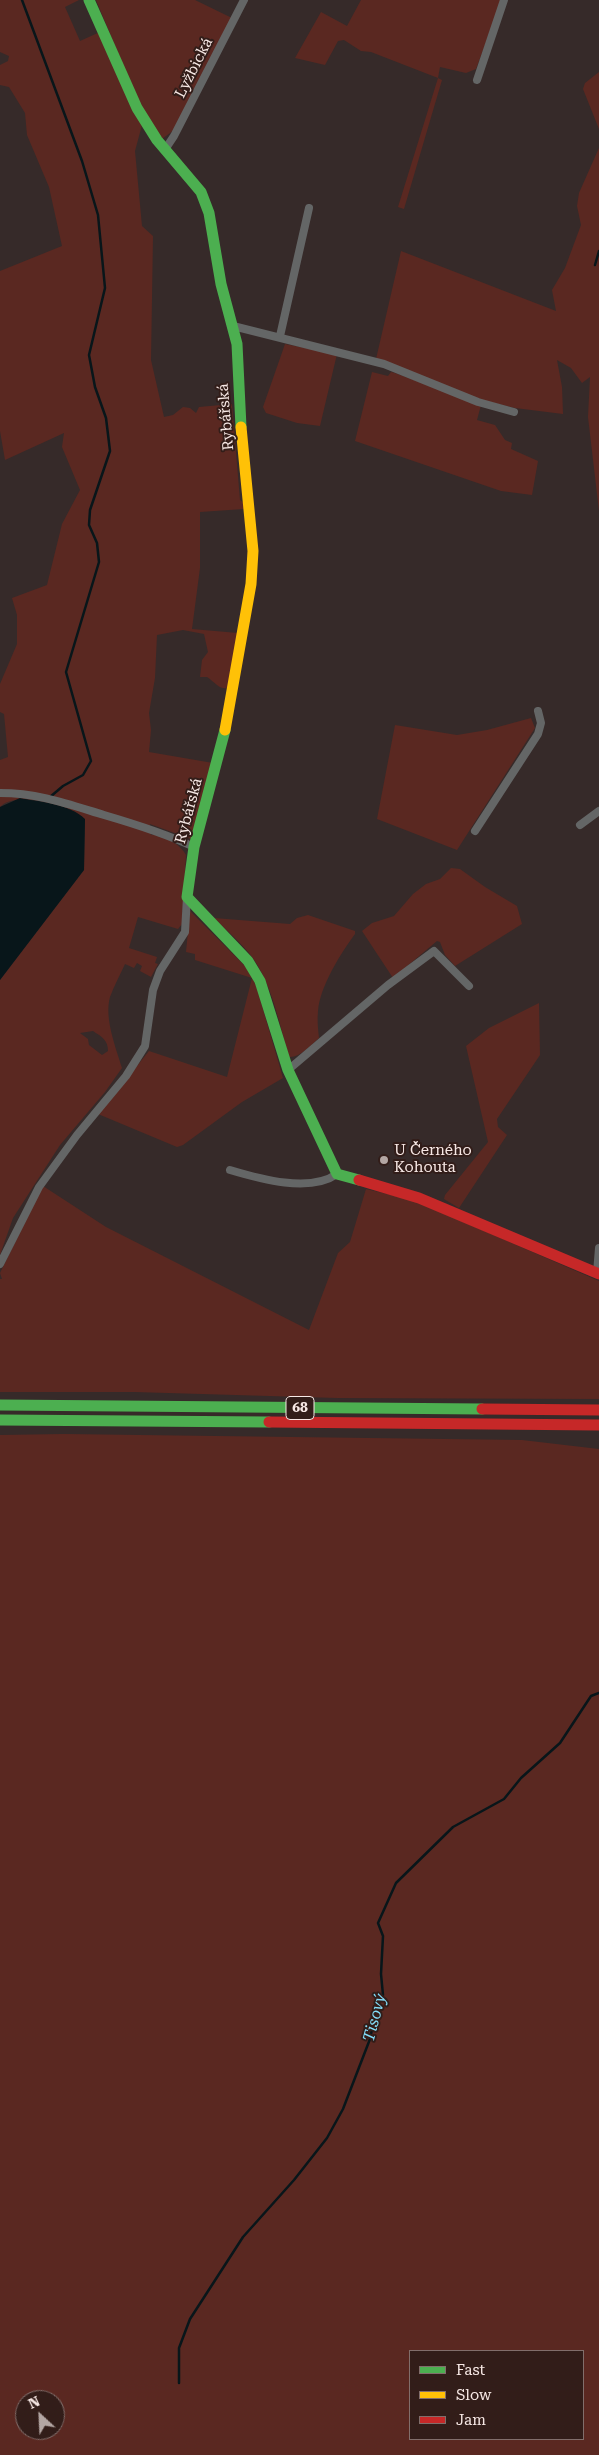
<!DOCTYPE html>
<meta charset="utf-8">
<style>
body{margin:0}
#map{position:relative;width:599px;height:2455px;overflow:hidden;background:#362a29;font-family:"Roboto Serif",serif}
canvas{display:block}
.legend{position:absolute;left:409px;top:2350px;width:175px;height:90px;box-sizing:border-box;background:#321d19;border:1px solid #816e6b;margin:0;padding:6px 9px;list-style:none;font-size:15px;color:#f7e8e5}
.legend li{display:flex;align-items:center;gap:10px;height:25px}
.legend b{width:25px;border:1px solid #816e6b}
.north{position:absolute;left:15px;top:2390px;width:50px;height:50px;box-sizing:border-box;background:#321d19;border:1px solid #816e6b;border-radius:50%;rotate:335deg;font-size:14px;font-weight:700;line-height:20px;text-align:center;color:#f7e8e5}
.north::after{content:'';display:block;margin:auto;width:18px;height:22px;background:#b3a6a3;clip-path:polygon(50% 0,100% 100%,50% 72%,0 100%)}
</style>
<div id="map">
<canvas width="599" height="2455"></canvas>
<ul class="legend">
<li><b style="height:6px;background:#4caf50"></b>Fast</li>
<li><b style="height:6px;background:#ffc107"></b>Slow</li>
<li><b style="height:6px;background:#c62828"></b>Jam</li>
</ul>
<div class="north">N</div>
</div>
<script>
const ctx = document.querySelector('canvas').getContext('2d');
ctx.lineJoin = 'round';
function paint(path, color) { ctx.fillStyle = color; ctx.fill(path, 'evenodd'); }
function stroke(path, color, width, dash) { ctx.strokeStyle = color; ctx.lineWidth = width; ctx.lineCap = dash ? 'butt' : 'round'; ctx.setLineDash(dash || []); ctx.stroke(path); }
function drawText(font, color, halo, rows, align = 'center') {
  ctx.font = font + ' "Roboto Serif",serif'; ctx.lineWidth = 4; ctx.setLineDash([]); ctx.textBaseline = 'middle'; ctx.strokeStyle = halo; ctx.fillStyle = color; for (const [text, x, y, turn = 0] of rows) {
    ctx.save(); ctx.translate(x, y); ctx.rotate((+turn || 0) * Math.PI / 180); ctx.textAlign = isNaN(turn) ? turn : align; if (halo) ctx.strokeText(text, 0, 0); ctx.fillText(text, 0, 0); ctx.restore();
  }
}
paint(new Path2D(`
 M 0,0 L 79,0 L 65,7 L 80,41 L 100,32 L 142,125 L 135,151 L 142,226 L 153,236 L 151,360 L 164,417 L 173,415 L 183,407 L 190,408 L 196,413 L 199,407 L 232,404 L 240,500 L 244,503 L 244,509 L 200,512 L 200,568 L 192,629 L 238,633 L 228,688 C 219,690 215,682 207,677 L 200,677 L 202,660 L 208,652 L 204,634 L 183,630 L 157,635 L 155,678 L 149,713 L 151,730 L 149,752 L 213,763 L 191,839 L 150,824 L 151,835 C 163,833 181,845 186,855 L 182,924 L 178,929 L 138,917 L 129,948 L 157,957 L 155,963 L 158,964 L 151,977 L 140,971 L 142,966 L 137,963 L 134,968 L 125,964 C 120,975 114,986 110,997 C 104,1018 116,1048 122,1068 L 105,1092 L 60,1145 L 13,1218 L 0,1255 L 0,980 L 84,870 L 85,820 C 71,805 15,790 0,807 L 0,760 L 8,757 L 4,714 L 0,712 L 0,684 L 17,644 L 17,615 L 12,598 L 47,585 L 62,524 L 80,490 L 62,447 L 64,433 L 5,460 L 0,431 L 0,271 L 62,246 L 49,187 L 27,135 L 25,113 L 9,87 L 0,85 L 0,65 L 8,61 L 9,56 L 0,52 ZM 93,1031 C 102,1037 108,1040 108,1051 L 102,1055 L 89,1045 L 88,1039 L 80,1033 Z
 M 96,0 L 195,0 L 232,18 L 174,130 L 162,139 L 140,106 Z
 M 361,0 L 502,0 L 476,69 L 466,73 L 440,67 L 438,78 L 442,80 L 404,209 L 398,207 L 438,78 L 371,52 L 361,51 L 344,40 L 338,41 L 325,65 L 295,58 L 321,12 L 347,26 Z
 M 599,72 L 599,129 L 583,89 L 585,83 Z
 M 599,148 L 599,511 L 588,417 L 590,377 L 582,383 L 571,368 L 557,360 L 562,387 L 563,414 L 515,408 L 481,400 L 376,359 L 401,251 L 556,311 L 552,290 L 565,268 L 581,225 L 577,206 L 579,193 Z
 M 285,344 L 337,354 L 320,426 L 297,423 L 266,413 L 263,407 Z
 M 372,372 L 388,376 L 391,372 L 395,373 L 481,405 L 477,420 L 495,425 L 505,440 L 512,443 L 511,449 L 538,461 L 532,495 L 501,491 L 355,441 Z
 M 531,718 L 535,728 L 457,850 L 377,819 L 395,725 L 457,735 L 487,730 Z
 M 451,868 L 460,869 L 485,887 L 517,906 L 522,924 L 455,966 L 445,955 L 440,942 L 437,941 L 393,978 L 362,931 L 372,923 L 394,916 L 413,894 L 426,884 L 440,879 Z
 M 190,911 L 247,968 L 256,985 L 283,1078 L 242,1102 L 183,1145 L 177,1147 L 98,1114 L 149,1051 L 227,1077 L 252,978 L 195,960 L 195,954 L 186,952 Z
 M 308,915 L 355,931 L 355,934 C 341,953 320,986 318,1011 C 317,1020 318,1029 319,1038 C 311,1045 300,1058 289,1057 C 280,1027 274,993 258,966 C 247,947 229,933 214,918 L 290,924 L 297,918 Z
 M 539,1003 L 540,1055 L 497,1119 L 498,1127 L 507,1135 L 459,1208 L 444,1199 L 445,1195 L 488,1142 L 466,1046 L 489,1028 Z
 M 43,1186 L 106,1227 L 309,1330 L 338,1253 L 350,1242 L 366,1189 L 413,1200 L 599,1281 L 599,1399 L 337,1398 L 134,1392 L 0,1392 L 0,1279 L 2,1279 L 0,1273 Z
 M 64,1434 L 522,1440 L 599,1449 L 599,2455 L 0,2455 L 0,1435 ZM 410,2351 L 583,2351 L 583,2439 L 410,2439 ZM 25,2400 L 55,2400 L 55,2430 L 25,2430 Z`), '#5a2821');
paint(new Path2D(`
 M 20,798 C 40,802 70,804 85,819 L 84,870 L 0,980 L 0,807 Z`), '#08161a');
stroke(new Path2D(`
 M 22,0 L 82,161 L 98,215 L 105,288 L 89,355 L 95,387 L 106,418 L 110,451 L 90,510 L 89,525 L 97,543 L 99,562 L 66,672 L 91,761 L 83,775 L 63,786 L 50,797
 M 595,265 L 599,251
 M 179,2383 L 179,2348 L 190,2319 L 243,2237 L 294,2180 L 327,2138 L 343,2109 L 370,2039 L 377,2006 L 383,1995 L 381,1974 L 383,1936 L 378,1923 L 396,1883 L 453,1827 L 504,1799 L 521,1778 L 560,1743 L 591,1696 L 599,1693`), '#08161a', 2.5);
stroke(new Path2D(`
 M 477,80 L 504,0
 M 166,148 L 174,136 L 244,0
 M 233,326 L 384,364 L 478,402 L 514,412
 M 280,336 L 309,208
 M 0,793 C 39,793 68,804 104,815 C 135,824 164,833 194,847
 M 580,825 L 599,811
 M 475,831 L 538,734 L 541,723 L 538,711
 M 288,1070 L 388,985 L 434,951 L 469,986
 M 230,1170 C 260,1179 310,1193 337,1174
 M 0,1264 L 39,1187 L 77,1135 L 126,1076 L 145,1046 L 153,990 L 160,971 L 185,932 L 187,897
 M 597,1273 L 599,1248`), '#646666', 8);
stroke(new Path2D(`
 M 89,0 L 137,108 L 157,140 L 201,192 L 209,213 L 221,284 L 237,344 L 241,427
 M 225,730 L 194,847 L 187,897 L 248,961 L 260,981 L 288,1070 L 337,1174 L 359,1180
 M 0,1405 L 482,1409
 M 0,1420 L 269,1422`), '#4caf50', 11);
stroke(new Path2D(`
 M 225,730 L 251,584 L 253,551 L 241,427`), '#ffc107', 11);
stroke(new Path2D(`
 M 359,1180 L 419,1198 L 599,1274
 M 482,1409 L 599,1410
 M 269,1422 L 599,1425`), '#c62828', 11);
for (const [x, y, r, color] of [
 [384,1160,5,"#b3a6a3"]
]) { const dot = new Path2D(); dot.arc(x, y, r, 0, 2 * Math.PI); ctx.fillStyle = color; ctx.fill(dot); stroke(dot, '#321d19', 2); }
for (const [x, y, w] of [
 [300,1408,28]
]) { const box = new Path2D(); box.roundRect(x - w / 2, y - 11.5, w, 23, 4); ctx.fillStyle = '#321d19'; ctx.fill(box); stroke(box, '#f7e8e5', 1); }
drawText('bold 14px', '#f7e8e5', null, [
 ["68",300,1408]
]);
drawText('15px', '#f7e8e5', '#321d19', [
 ["Lyžbická",194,68,-63],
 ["Rybářská",226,417,-95],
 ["Rybářská",189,811,-75]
]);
drawText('15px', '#f7e8e5', '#321d19', [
 ["U Černého",394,1151],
 ["Kohouta",394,1168]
], 'left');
drawText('italic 16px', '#83dcf8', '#321d19', [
 ["Tisový",375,2018,-75]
]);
</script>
